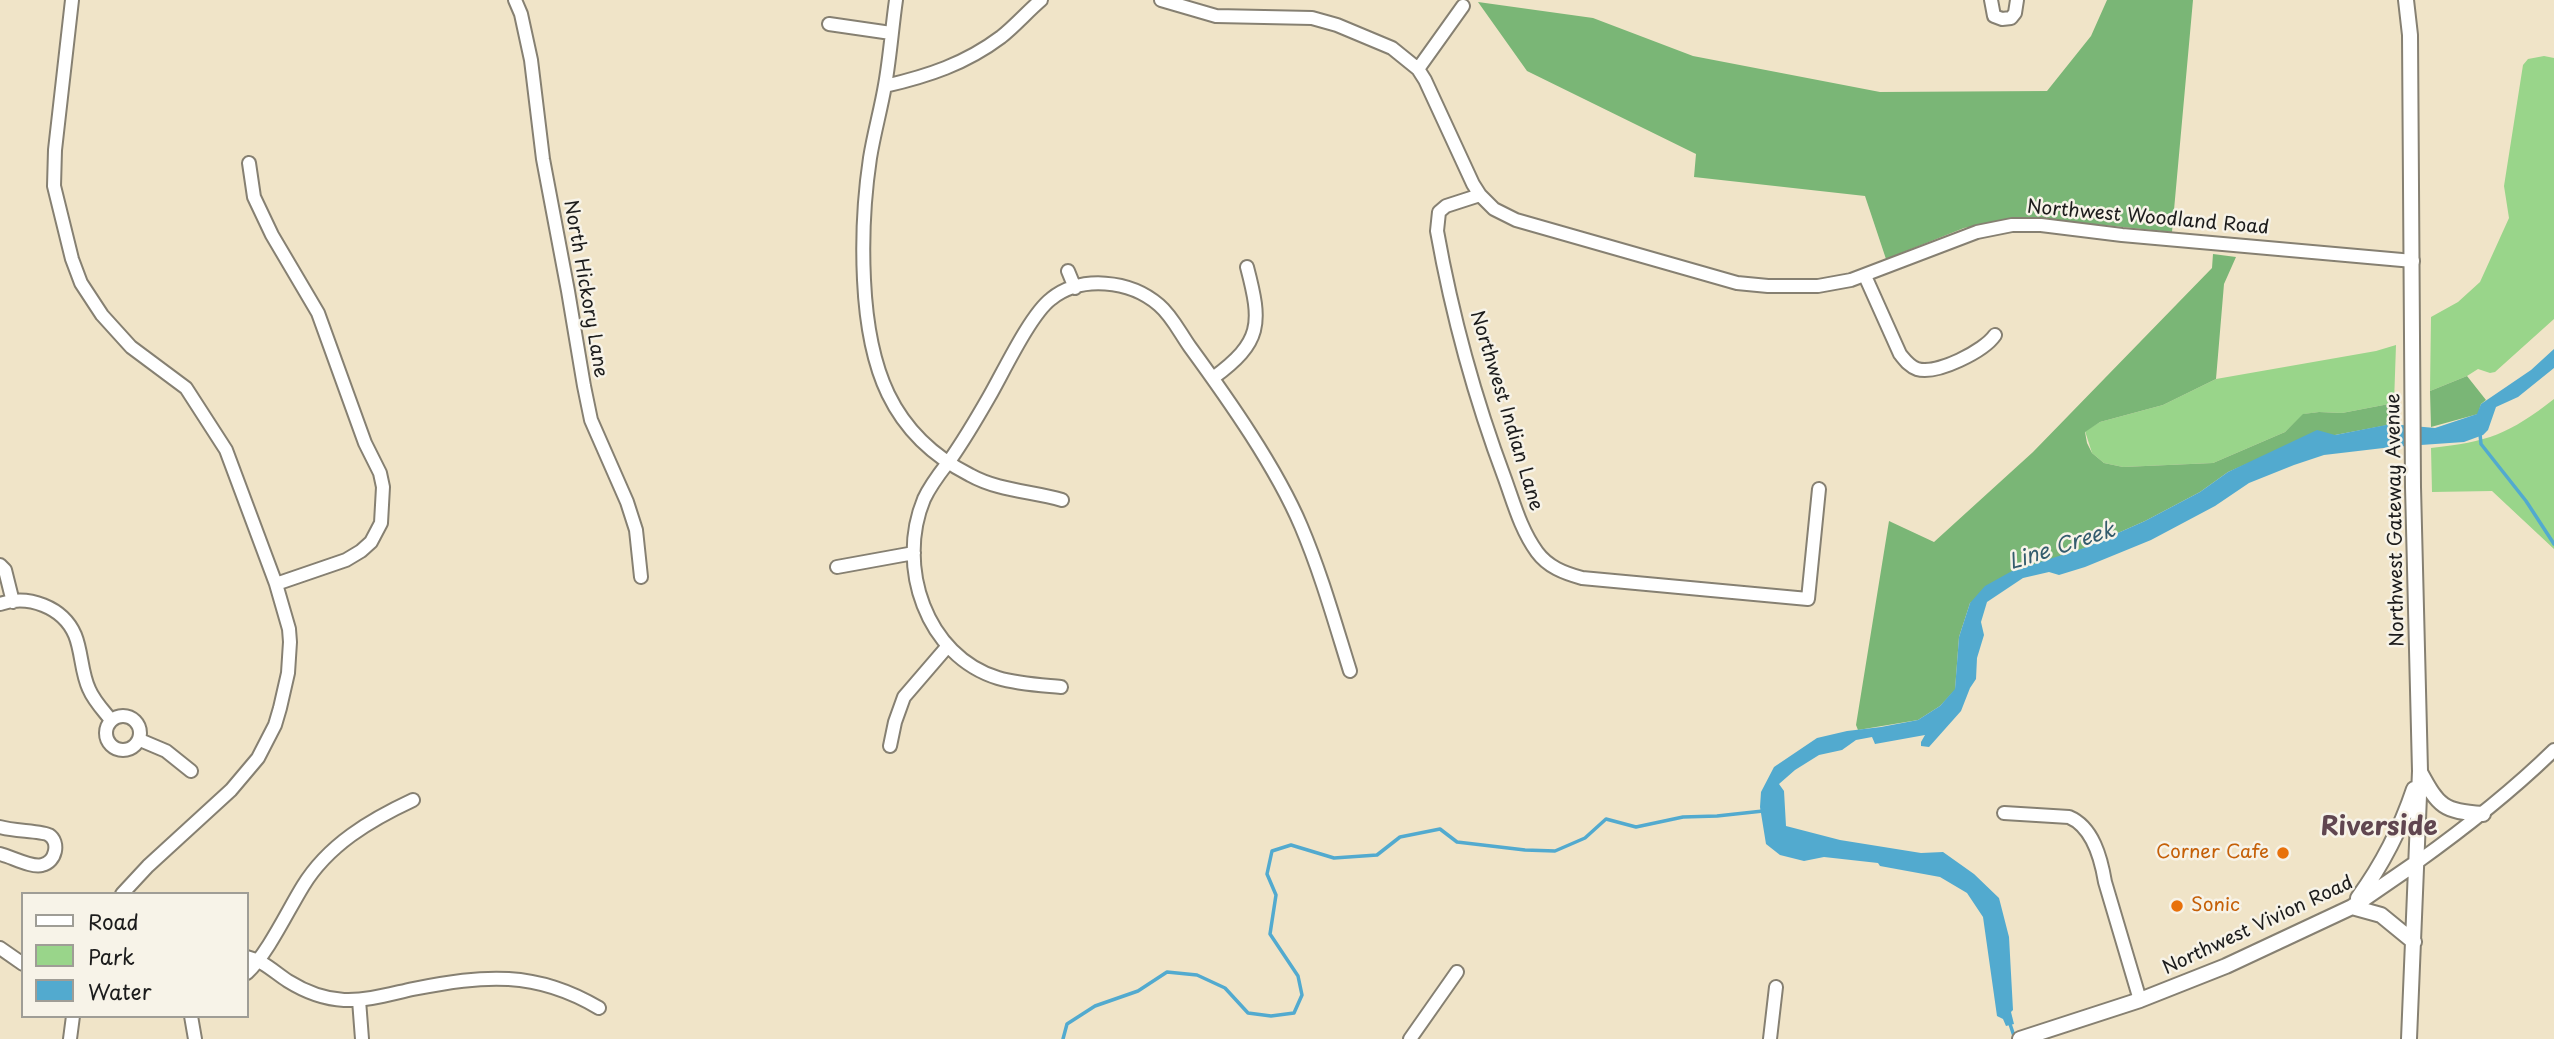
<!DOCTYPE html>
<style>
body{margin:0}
#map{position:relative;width:2554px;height:1039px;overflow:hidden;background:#f0e4c8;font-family:"Playpen Sans",sans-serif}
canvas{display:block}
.legend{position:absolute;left:21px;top:892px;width:228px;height:126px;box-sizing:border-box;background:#f7f3e8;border:2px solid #9f9d96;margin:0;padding:9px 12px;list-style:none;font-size:21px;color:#1c1c1c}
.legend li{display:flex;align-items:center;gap:14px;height:35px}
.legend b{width:35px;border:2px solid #9f9d96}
</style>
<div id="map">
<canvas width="2554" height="1039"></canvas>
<ul class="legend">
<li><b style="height:9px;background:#fff"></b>Road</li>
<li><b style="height:19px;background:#99d58a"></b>Park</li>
<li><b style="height:19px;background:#52aacf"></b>Water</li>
</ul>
</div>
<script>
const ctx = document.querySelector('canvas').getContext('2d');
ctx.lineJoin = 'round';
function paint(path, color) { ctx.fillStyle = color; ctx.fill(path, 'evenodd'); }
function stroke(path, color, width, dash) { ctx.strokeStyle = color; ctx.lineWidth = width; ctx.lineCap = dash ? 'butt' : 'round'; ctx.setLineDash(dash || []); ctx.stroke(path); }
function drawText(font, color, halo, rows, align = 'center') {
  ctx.font = font + ' "Playpen Sans",sans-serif'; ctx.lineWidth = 5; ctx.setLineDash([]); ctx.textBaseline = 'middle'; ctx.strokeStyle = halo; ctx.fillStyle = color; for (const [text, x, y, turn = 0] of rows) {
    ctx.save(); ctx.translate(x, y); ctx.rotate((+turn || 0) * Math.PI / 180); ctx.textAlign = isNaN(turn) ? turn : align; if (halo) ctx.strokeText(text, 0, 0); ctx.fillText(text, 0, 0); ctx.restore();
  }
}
paint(new Path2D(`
 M 2544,56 L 2554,58 L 2554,319 L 2495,372 L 2490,373 L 2478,369 L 2467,376 L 2430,391 L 2431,317 L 2458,302 L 2480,282 L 2509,218 L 2504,186 L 2523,65 L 2528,59 Z
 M 2396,345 L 2394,403 L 2342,413 L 2319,412 L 2304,414 L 2285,432 L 2213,463 L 2123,467 L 2104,463 L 2092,453 L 2085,431 L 2100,422 L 2163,405 L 2216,379 L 2376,351 Z
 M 2554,399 L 2554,549 L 2492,491 L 2432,492 L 2431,448 C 2488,442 2509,434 2554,399 Z`), '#99d58a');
paint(new Path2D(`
 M 2107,0 L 2193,0 L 2172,232 L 2023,217 L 1964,228 L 1886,259 L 1865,196 L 1694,177 L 1696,154 L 1527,71 L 1478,2 L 1593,18 L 1693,56 L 1880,92 L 2047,91 L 2091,36 Z
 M 2213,254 L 2236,257 L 2224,284 L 2216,379 L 2163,405 L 2100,422 L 2085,432 L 2087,443 L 2092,453 L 2104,463 L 2123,467 L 2213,463 L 2285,432 L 2303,414 L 2319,412 L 2342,413 L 2394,403 L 2393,424 L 2335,435 L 2272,453 L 2228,472 L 2200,492 L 2145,521 L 2084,548 L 1970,603 L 1959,637 L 1955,690 L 1940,706 L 1918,720 L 1858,730 L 1856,725 L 1889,521 L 1934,542 L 2033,452 L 2212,268 Z
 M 2467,376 L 2486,400 L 2481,404 L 2478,414 L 2431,427 L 2430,391 Z`), '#7ab676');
paint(new Path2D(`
 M 2554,349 L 2554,368 L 2518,397 L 2496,407 L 2488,430 L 2483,435 L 2464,442 L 2392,447 L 2324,455 L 2294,465 L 2249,483 L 2215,506 L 2151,540 L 2085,567 L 2059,575 L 2049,572 L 2023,578 L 1987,602 L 1981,622 L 1984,635 L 1977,658 L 1976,679 L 1970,688 L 1961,711 L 1929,747 L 1921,746 L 1921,742 L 1925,735 L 1875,744 L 1872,737 L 1856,740 L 1842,750 L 1819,755 L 1795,770 L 1779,784 L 1784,791 L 1786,826 L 1840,840 L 1921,853 L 1943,852 L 1974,874 L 1999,898 L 2009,937 L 2013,1010 L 2011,1012 L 2014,1024 L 2006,1026 L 2003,1019 L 1997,1016 L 1983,917 L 1967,893 L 1940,877 L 1880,866 L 1878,863 L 1824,857 L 1804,861 L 1780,855 L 1766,844 L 1760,807 L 1761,792 L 1774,767 L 1817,738 L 1847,731 L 1881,727 L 1918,720 L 1940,706 L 1955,689 L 1959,637 L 1970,603 L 1985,586 L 2012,571 L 2084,548 L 2145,521 L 2200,492 L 2228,472 L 2317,430 L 2335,435 L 2391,424 L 2435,428 L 2477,414 L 2481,404 L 2531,370 Z`), '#52aacf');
stroke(new Path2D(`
 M 2480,434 L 2481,444 L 2526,501 L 2554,544
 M 2009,1021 L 2015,1039
 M 1063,1039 L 1067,1024 L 1095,1006 L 1138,991 L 1167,972 L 1197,975 L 1225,988 L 1248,1013 L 1271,1016 L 1294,1013 L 1302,995 L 1298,976 L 1270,934 L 1276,895 L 1267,874 L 1272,851 L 1291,845 L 1334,858 L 1377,855 L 1400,837 L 1440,829 L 1457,842 L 1525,850 L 1555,851 L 1585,838 L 1606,819 L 1636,827 L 1683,817 L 1717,816 L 1763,811`), '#52aacf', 3.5);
const minor = new Path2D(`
 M 72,0 L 55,150 L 54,186 L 72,259 L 81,283 L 102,315 L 131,347 L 186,388 L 226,450 L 276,584 L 289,629 L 290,642 L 288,673 L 280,708 L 275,725 L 258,758 L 231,790 L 148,866 L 122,894
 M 515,0 L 521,14 L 531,60 L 543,159 L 568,291 L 584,386 L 591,420 L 627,502 L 636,530 L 641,577
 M 896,0 C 892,28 890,57 885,85 C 881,109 874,133 870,158 C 864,198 862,239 864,280 C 868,365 889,434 970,475 C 999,491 1031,491 1062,500
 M 1161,0 L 1216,16 L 1312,18 L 1337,25 L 1392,48 L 1418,69 L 1425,80 L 1473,184 L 1480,195 L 1494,209 L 1516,220 L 1737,283 L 1768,286 L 1818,286 L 1851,280 L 1977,232 L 2012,225 L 2041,225 L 2122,235 L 2413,261
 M 1991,0 L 1994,16 L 2002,19 L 2011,18 L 2015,13 L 2017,0
 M 829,24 L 891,33
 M 1418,69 L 1463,6
 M 885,86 C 928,76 965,64 1001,37 C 1015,26 1027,12 1041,0
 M 249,163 L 254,197 L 272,235 L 318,313 L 365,443 L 380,473 L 383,487 L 381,523 L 371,542 L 361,551 L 346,560 L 276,584
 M 1480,195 L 1446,206 L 1439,212 L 1437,231 C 1452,315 1475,399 1505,479 C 1514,504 1521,530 1537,552 C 1548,567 1564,573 1582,578 L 1808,599 L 1819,489
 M 1068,271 L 1075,288
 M 1865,276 L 1900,354 C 1905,360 1909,366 1917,369 C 1937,375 1984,351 1995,335
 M 1213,378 C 1262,342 1262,324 1247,267
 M 0,565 L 5,570 L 13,602
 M 837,567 L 914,553
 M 0,604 C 28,594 63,607 75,635 C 82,652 81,672 89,689 C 94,701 103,710 111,720
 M 1061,687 C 1040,685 1018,684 998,678 C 926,656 896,566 924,499 C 931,484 940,473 950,460 C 964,440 977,418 989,397 C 1003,373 1030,315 1051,299 C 1081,275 1130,280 1159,305 C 1172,316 1180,333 1190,347 C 1228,399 1276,467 1301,526 C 1321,573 1335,623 1350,671
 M106 733a17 17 0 1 1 34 0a17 17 0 1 1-34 0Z
 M 140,740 L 166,751 L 191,771
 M 890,746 L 895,722 L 904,697 L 947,647
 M 2004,813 L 2069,817 C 2093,827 2101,858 2105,882 L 2140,1000
 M 0,827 C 12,831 43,831 49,835 C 60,842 56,862 42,865 C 32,868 12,857 0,854
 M 2416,863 C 2465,828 2511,792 2554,750
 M 0,948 L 23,964
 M 247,957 C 264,961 274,972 288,981 C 304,991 325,999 344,1000 C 367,1001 390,994 413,989 C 484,975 535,970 599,1008
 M 247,973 C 268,953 287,912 303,886 C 328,845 370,820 413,800
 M 359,1000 L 362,1039
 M 191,1016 L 195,1039
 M 70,1039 L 73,1016
 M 1410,1039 L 1457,972
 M 1770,1039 L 1776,987`);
const major = new Path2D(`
 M 2406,0 L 2410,35 L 2413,487 L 2420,771 L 2409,1039
 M 2420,772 C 2439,807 2443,811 2483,814
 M 2358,898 C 2382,865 2401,828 2414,789
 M 2352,907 L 2381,915 L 2414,942
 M 2020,1039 L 2140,1000 L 2226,966 L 2352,907 L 2416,863`);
stroke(minor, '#868072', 16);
stroke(major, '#868072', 18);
stroke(minor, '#fff', 12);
stroke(major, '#fff', 14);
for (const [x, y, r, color] of [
 [2283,853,7,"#e8710a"],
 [2177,906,7,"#e8710a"]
]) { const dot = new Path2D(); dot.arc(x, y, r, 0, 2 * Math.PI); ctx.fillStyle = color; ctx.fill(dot); stroke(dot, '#f7f3e8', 2.5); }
drawText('19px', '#1c1c1c', '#f7f3e8', [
 ["Northwest Woodland Road",2148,218,5],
 ["North Hickory Lane",585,289,80],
 ["Northwest Indian Lane",1506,411,73],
 ["Northwest Gateway Avenue",2396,520,-91],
 ["Northwest Vivion Road",2258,926,-25]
]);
drawText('19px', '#c56008', '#f7f3e8', [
 ["Corner Cafe",2269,853],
 ["Sonic",2191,906,"left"]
], 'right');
drawText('italic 21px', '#345c6d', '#f7f3e8', [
 ["Line Creek",2062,547,-18]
]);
drawText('bold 26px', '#604650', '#f7f3e8', [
 ["Riverside",2379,828]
]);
</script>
